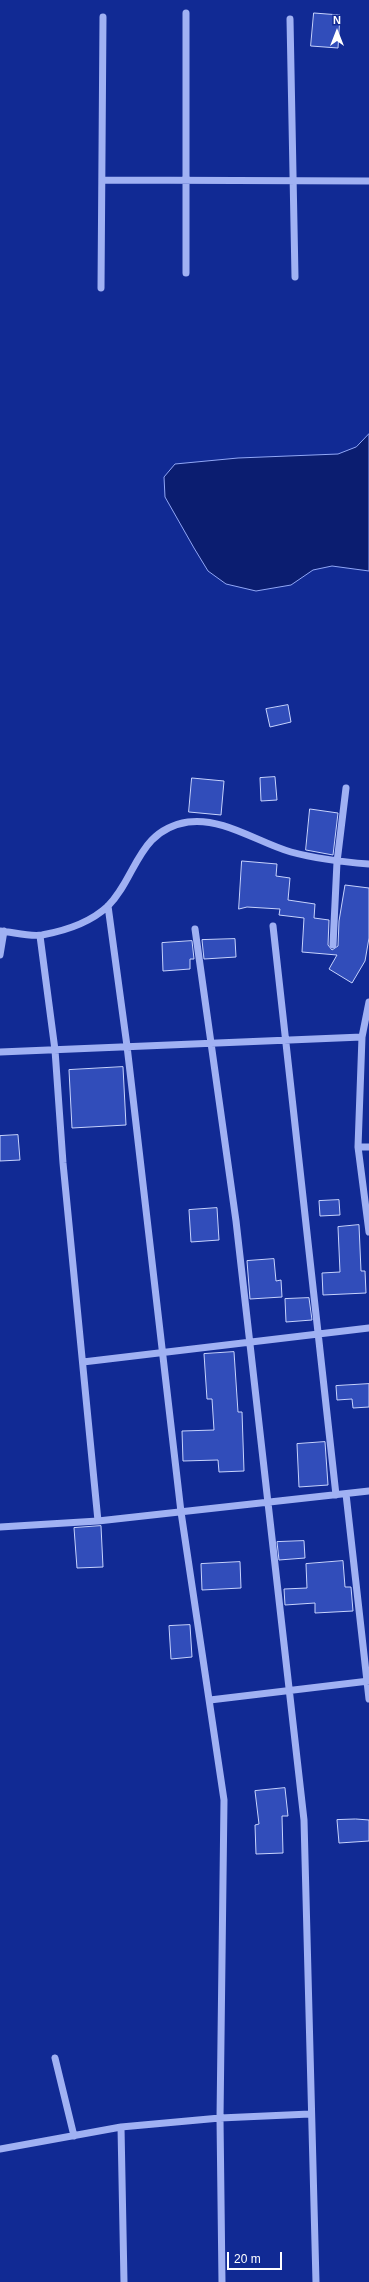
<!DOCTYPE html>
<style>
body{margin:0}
#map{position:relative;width:369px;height:2282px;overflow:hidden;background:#112a94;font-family:Helvetica,sans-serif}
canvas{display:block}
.north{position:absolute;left:317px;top:12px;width:40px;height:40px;-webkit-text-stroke:3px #112a94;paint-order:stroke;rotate:0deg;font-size:11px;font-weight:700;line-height:16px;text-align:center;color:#fff}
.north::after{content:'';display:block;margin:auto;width:14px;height:18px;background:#fff;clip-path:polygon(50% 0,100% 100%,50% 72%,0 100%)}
.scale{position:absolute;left:227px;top:2252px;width:55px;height:18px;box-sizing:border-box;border:2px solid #fff;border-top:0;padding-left:5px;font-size:12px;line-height:14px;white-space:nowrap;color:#fff;-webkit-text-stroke:3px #112a94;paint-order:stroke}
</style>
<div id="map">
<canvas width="369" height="2282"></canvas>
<div class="north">N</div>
<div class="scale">20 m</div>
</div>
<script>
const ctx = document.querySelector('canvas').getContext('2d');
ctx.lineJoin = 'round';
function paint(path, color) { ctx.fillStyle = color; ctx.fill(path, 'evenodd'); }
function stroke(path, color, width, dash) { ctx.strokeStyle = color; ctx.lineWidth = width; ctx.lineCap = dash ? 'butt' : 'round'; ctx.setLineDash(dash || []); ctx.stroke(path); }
const water = new Path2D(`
 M 369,434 L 369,571 L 332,566 L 313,570 L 291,585 L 256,591 L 226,584 L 208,571 L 194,548 L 165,497 L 164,477 L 175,464 L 238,458 L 338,454 L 356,447 Z`);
paint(water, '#0b1d70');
stroke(water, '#91a7f6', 1);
const building = new Path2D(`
 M 314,13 L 340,15 L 338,48 L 311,46 Z
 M 288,705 L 291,722 L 270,727 L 266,709 Z
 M 275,777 L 277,800 L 261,801 L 260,778 Z
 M 192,778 L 224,781 L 221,815 L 189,812 Z
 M 310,809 L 338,813 L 333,855 L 306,850 Z
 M 242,861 L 277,864 L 276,876 L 290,878 L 288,900 L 315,904 L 314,918 L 329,920 L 328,945 L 332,950 L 338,946 L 339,921 L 345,885 L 369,888 L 369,938 L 365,961 L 352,983 L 329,969 L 337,955 L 302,952 L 304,918 L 279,915 L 280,909 L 247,907 L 239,909 Z
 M 235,939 L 236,957 L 204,959 L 202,940 Z
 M 192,941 L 194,959 L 190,959 L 190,969 L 163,971 L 162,943 Z
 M 123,1067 L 126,1125 L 72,1128 L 69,1070 Z
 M 18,1135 L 20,1160 L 0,1161 L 0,1136 Z
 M 339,1200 L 340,1215 L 320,1216 L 319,1201 Z
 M 217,1208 L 219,1240 L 191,1242 L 189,1210 Z
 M 359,1225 L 361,1271 L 365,1271 L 366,1293 L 323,1295 L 322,1273 L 340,1272 L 338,1227 Z
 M 274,1259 L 276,1281 L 281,1280 L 282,1297 L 250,1299 L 247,1261 Z
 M 309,1298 L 312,1320 L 286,1322 L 285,1299 Z
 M 234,1352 L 238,1412 L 242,1412 L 244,1471 L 219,1472 L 218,1460 L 183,1461 L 182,1431 L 214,1430 L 212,1399 L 207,1399 L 204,1354 Z
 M 369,1384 L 369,1407 L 353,1408 L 352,1399 L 337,1400 L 336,1386 Z
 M 325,1442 L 328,1485 L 299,1487 L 297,1444 Z
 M 101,1526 L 103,1567 L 77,1568 L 74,1528 Z
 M 304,1541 L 305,1558 L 279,1560 L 277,1542 Z
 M 343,1561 L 345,1587 L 351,1587 L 353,1611 L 315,1613 L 315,1603 L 285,1605 L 284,1589 L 307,1588 L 306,1564 Z
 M 240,1562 L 241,1588 L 202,1590 L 201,1564 Z
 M 190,1625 L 192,1657 L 171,1659 L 169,1626 Z
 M 285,1788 L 288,1816 L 282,1816 L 283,1853 L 256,1854 L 255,1825 L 259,1824 L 255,1791 Z
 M 356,1819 L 369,1820 L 369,1841 L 339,1843 L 337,1820 Z`);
paint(building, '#314dba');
stroke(building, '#c7d3fd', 1);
stroke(new Path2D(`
 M 290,19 L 295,277
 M 102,180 L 369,181
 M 186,273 L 186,13
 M 101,288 L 103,17
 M 108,906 L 127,1046 L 181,1512 L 224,1800 L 220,2118 L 222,2282
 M 273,926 L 336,1495
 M 195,929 L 236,1221 L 304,1820 L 316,2282
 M 0,931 C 13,932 29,937 42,935 C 64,931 91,922 108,906 C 137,877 137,830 188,822 C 223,817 259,843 291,852 C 317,859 343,862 369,864
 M 40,936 L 55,1050 L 63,1163 L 98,1521
 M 333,945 L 337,862 L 346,788
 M 0,955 L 4,931
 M 369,1002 L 362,1037 L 358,1147 L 369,1232
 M 0,1052 L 362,1037
 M 358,1147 L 369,1147
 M 83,1362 L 369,1328
 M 346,1494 L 369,1699
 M 0,1527 L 98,1521 L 369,1491
 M 210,1700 L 369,1681
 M 55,2058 L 74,2136
 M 0,2149 L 121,2127
 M 124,2282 L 121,2127 L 220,2118 L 310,2114`), '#a0b1f3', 7);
</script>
